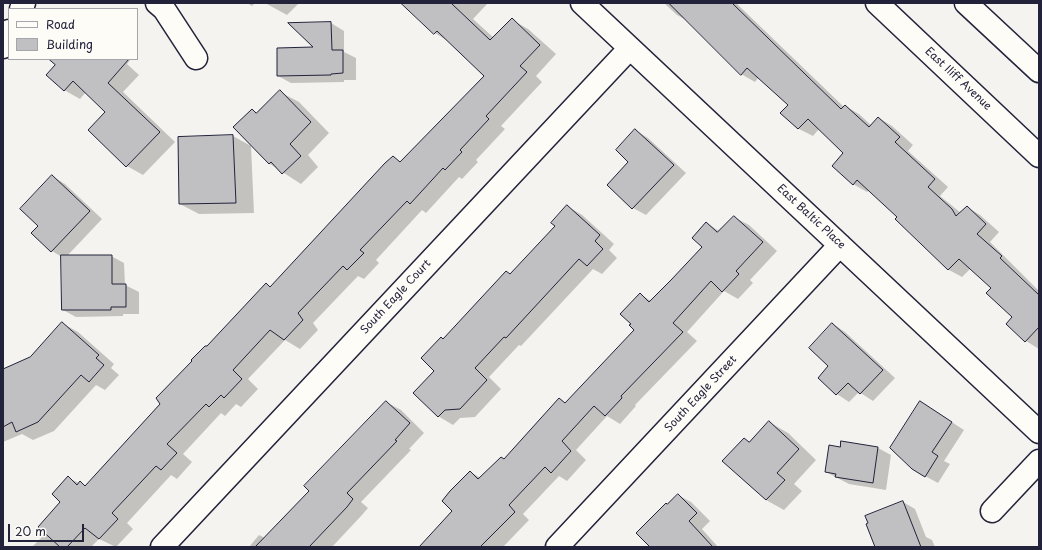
<!DOCTYPE html>
<style>
body{margin:0}
#map{position:relative;width:1042px;height:550px;overflow:hidden;background:#f4f3ef;font-family:"Playpen Sans",sans-serif}
canvas{display:block}
.frame{position:absolute;inset:0;border:4px solid #22223b;pointer-events:none}
.legend{position:absolute;left:8px;top:8px;width:130px;height:52px;box-sizing:border-box;background:#fdfcf7;border:1px solid #a5a5ac;margin:0;padding:5px 7px;list-style:none;font-size:12px;color:#22223b}
.legend li{display:flex;align-items:center;gap:8px;height:20px}
.legend b{width:20px;border:1px solid #a5a5ac}
.scale{position:absolute;left:8px;top:524px;width:76px;height:18px;box-sizing:border-box;border:2px solid #22223b;border-top:0;padding-left:5px;font-size:12px;line-height:14px;white-space:nowrap;color:#22223b;-webkit-text-stroke:3px #fdfcf7;paint-order:stroke}
</style>
<div id="map">
<canvas width="1042" height="550"></canvas>
<div class="frame"></div>
<ul class="legend">
<li><b style="height:5px;background:#fdfcf7"></b>Road</li>
<li><b style="height:11px;background:#c0bfc2"></b>Building</li>
</ul>
<div class="scale">20 m</div>
</div>
<script>
const ctx = document.querySelector('canvas').getContext('2d');
ctx.lineJoin = 'round';
function paint(path, color) { ctx.fillStyle = color; ctx.fill(path, 'evenodd'); }
function stroke(path, color, width, dash) { ctx.strokeStyle = color; ctx.lineWidth = width; ctx.lineCap = dash ? 'butt' : 'round'; ctx.setLineDash(dash || []); ctx.stroke(path); }
function drawText(font, color, halo, rows, align = 'center') {
  ctx.font = font + ' "Playpen Sans",sans-serif'; ctx.lineWidth = 3.5; ctx.setLineDash([]); ctx.textBaseline = 'middle'; ctx.strokeStyle = halo; ctx.fillStyle = color; for (const [text, x, y, turn = 0] of rows) {
    ctx.save(); ctx.translate(x, y); ctx.rotate((+turn || 0) * Math.PI / 180); ctx.textAlign = isNaN(turn) ? turn : align; if (halo) ctx.strokeText(text, 0, 0); ctx.fillText(text, 0, 0); ctx.restore();
  }
}
paint(new Path2D(`
 M 247,3 L 255,3 L 252,6 Z
 M 265,3 L 299,3 L 287,15 Z
 M 402,3 L 488,3 L 473,19 L 494,38 L 512,20 L 528,29 L 556,54 L 536,76 L 542,82 L 501,126 L 505,129 L 476,160 L 478,162 L 462,179 L 459,177 L 426,213 L 422,210 L 376,260 L 379,263 L 364,279 L 358,276 L 313,323 L 318,330 L 300,349 L 285,340 L 248,379 L 258,389 L 241,407 L 236,404 L 225,416 L 221,413 L 183,454 L 192,462 L 177,479 L 171,475 L 127,523 L 133,529 L 116,547 L 99,539 L 91,547 L 32,547 L 46,533 L 61,501 L 68,478 L 86,486 L 162,404 L 208,347 L 266,284 L 271,287 L 394,158 L 401,162 L 486,76 L 451,43 L 435,33 Z
 M 664,3 L 736,3 L 844,107 L 845,106 L 859,114 L 872,126 L 879,118 L 892,126 L 913,145 L 908,151 L 948,187 L 940,196 L 961,213 L 967,207 L 980,215 L 999,232 L 990,242 L 1039,291 L 1039,349 L 1026,341 L 1007,324 L 1013,317 L 993,288 L 971,268 L 962,277 L 949,270 L 896,219 L 898,217 L 869,190 L 867,192 L 853,184 L 844,152 L 819,129 L 813,136 L 799,129 L 782,113 L 789,105 L 759,77 L 755,82 L 741,74 L 690,22 L 677,15 Z
 M 331,23 L 344,31 L 344,52 L 356,58 L 356,80 L 344,80 L 344,82 L 291,83 L 278,76 L 316,48 Z
 M 61,59 L 131,59 L 127,64 L 139,75 L 123,92 L 175,142 L 143,175 L 127,166 L 107,111 L 86,92 L 80,99 L 64,90 Z
 M 280,92 L 299,102 L 329,133 L 308,155 L 318,167 L 301,184 L 270,164 L 234,127 L 252,110 L 258,113 Z
 M 635,130 L 648,138 L 686,173 L 646,215 L 633,208 L 630,162 Z
 M 233,136 L 251,146 L 254,213 L 199,214 L 180,204 L 179,138 Z
 M 52,176 L 65,184 L 102,219 L 67,256 L 111,256 L 124,263 L 125,285 L 139,292 L 139,314 L 123,314 L 123,316 L 76,317 L 63,310 L 62,257 L 52,251 L 32,233 L 39,226 Z
 M 567,206 L 582,215 L 614,244 L 609,250 L 617,258 L 602,274 L 593,269 L 521,346 L 519,345 L 489,377 L 501,389 L 475,417 L 460,418 L 453,425 L 438,416 L 435,371 L 443,340 L 511,275 L 556,226 Z
 M 734,217 L 749,225 L 777,251 L 750,280 L 753,283 L 738,299 L 724,291 L 687,332 L 697,341 L 635,405 L 636,406 L 620,424 L 607,416 L 576,450 L 586,460 L 567,481 L 559,476 L 523,514 L 529,520 L 503,547 L 420,547 L 453,511 L 470,472 L 481,478 L 505,460 L 559,399 L 566,403 L 636,330 L 640,294 L 651,301 L 704,247 L 707,223 L 719,231 Z
 M 62,323 L 78,332 L 114,364 L 111,368 L 119,375 L 105,390 L 96,385 L 54,431 L 33,440 L 22,434 L 3,442 L 3,370 L 31,358 Z
 M 833,324 L 845,332 L 895,378 L 873,401 L 859,392 L 849,402 L 837,394 L 830,366 Z
 M 386,402 L 401,410 L 424,433 L 409,449 L 411,450 L 361,502 L 368,508 L 362,515 L 332,547 L 249,547 L 259,535 L 265,538 L 310,491 Z
 M 933,410 L 964,430 L 944,461 L 950,464 L 938,483 L 925,476 Z
 M 769,422 L 788,433 L 816,460 L 794,484 L 802,491 L 784,510 L 766,500 Z
 M 842,442 L 878,448 L 891,455 L 886,490 L 849,484 L 826,472 L 841,449 Z
 M 678,495 L 691,502 L 710,521 L 702,529 L 718,547 L 651,547 L 668,505 Z
 M 903,502 L 915,509 L 926,537 L 932,540 L 935,547 L 876,547 Z`), '#0003');
const building = new Path2D(`
 M 401,3 L 451,3 L 490,40 L 512,18 L 540,45 L 520,66 L 527,72 L 486,116 L 489,119 L 460,150 L 462,152 L 445,170 L 443,168 L 410,204 L 407,201 L 360,250 L 364,253 L 347,270 L 343,266 L 298,313 L 303,320 L 284,340 L 270,330 L 233,370 L 242,379 L 224,398 L 221,395 L 209,407 L 206,404 L 167,444 L 177,453 L 161,470 L 156,466 L 112,513 L 118,519 L 99,539 L 85,528 L 67,547 L 60,547 L 38,527 L 60,502 L 52,494 L 68,476 L 77,485 L 80,481 L 85,486 L 160,404 L 156,398 L 192,361 L 191,360 L 205,346 L 207,346 L 266,283 L 270,287 L 385,163 L 393,156 L 400,162 L 484,76 L 437,31 L 434,34 Z
 M 669,3 L 732,3 L 841,109 L 845,105 L 869,127 L 878,117 L 900,137 L 895,142 L 935,179 L 928,187 L 952,209 L 956,216 L 967,206 L 986,224 L 977,234 L 1002,256 L 1000,258 L 1039,295 L 1039,327 L 1025,342 L 1006,324 L 1012,317 L 986,293 L 991,288 L 959,259 L 948,270 L 895,219 L 897,217 L 857,180 L 853,185 L 832,166 L 843,153 L 808,119 L 798,129 L 780,113 L 788,105 L 747,68 L 741,75 Z
 M 331,22 L 332,50 L 343,50 L 343,73 L 331,74 L 331,75 L 277,76 L 277,48 L 313,47 L 288,23 Z
 M 49,59 L 129,59 L 108,83 L 160,132 L 126,167 L 88,130 L 105,112 L 73,81 L 64,91 L 46,75 L 55,65 Z
 M 280,90 L 311,122 L 290,144 L 301,156 L 282,174 L 271,162 L 269,164 L 233,127 L 252,109 L 256,113 Z
 M 635,129 L 674,165 L 632,209 L 607,185 L 628,162 L 616,150 Z
 M 233,135 L 236,203 L 179,204 L 178,137 Z
 M 52,175 L 90,211 L 51,252 L 31,233 L 38,226 L 20,209 Z
 M 567,205 L 600,235 L 595,241 L 603,249 L 587,266 L 579,259 L 506,338 L 504,337 L 475,368 L 487,380 L 460,409 L 445,410 L 438,417 L 413,393 L 434,371 L 421,358 L 441,337 L 443,339 L 506,271 L 510,274 L 555,226 L 551,223 Z
 M 734,216 L 763,242 L 736,271 L 739,274 L 722,292 L 711,281 L 673,323 L 683,332 L 621,396 L 622,398 L 605,416 L 594,406 L 562,441 L 571,451 L 551,473 L 545,467 L 509,505 L 515,512 L 480,547 L 419,547 L 452,511 L 442,501 L 450,491 L 470,471 L 478,479 L 501,457 L 504,459 L 559,398 L 565,403 L 634,330 L 629,325 L 631,324 L 620,314 L 640,293 L 649,302 L 671,280 L 702,247 L 692,238 L 706,222 L 717,232 Z
 M 61,255 L 112,255 L 112,284 L 126,284 L 126,307 L 111,307 L 111,310 L 62,310 Z
 M 62,322 L 99,355 L 96,358 L 104,365 L 89,382 L 81,375 L 38,422 L 16,432 L 12,422 L 3,427 L 3,369 L 30,357 Z
 M 832,323 L 883,370 L 860,394 L 848,383 L 836,395 L 818,378 L 828,366 L 809,348 Z
 M 386,401 L 410,423 L 395,440 L 397,441 L 347,493 L 353,499 L 347,507 L 309,547 L 255,547 L 309,491 L 304,486 Z
 M 920,401 L 952,422 L 932,452 L 938,456 L 925,477 L 912,469 L 890,448 Z
 M 769,421 L 799,449 L 777,473 L 785,480 L 766,500 L 722,461 L 744,438 L 749,442 Z
 M 841,441 L 878,447 L 873,483 L 835,477 L 836,474 L 825,472 L 829,445 L 840,447 Z
 M 678,494 L 697,513 L 689,521 L 713,547 L 650,547 L 636,533 L 666,503 L 667,504 Z
 M 903,501 L 921,547 L 875,547 L 866,524 L 868,523 L 865,516 Z`);
paint(building, '#c0bfc2');
stroke(building, '#22223b', 1);
const minor = new Path2D(`
 M 157,3 L 164,9 L 196,58
 M 582,3 L 1039,432
 M 21,9 L 24,3
 M 3,47 L 9,31
 M 992,511 L 1039,461
 M 162,547 L 630,48
 M 557,547 L 840,245`);
const major = new Path2D(`
 M 877,3 L 1039,156
 M 966,3 L 1039,71`);
stroke(minor, '#22223b', 25);
stroke(major, '#22223b', 25);
stroke(minor, '#fdfcf7', 22);
stroke(major, '#fdfcf7', 22);
drawText('11px', '#22223b', '#fdfcf7', [
 ["East Iliff Avenue",958,79,43],
 ["East Baltic Place",811,217,43],
 ["South Eagle Court",396,297,-47],
 ["South Eagle Street",701,394,-47]
]);
</script>
